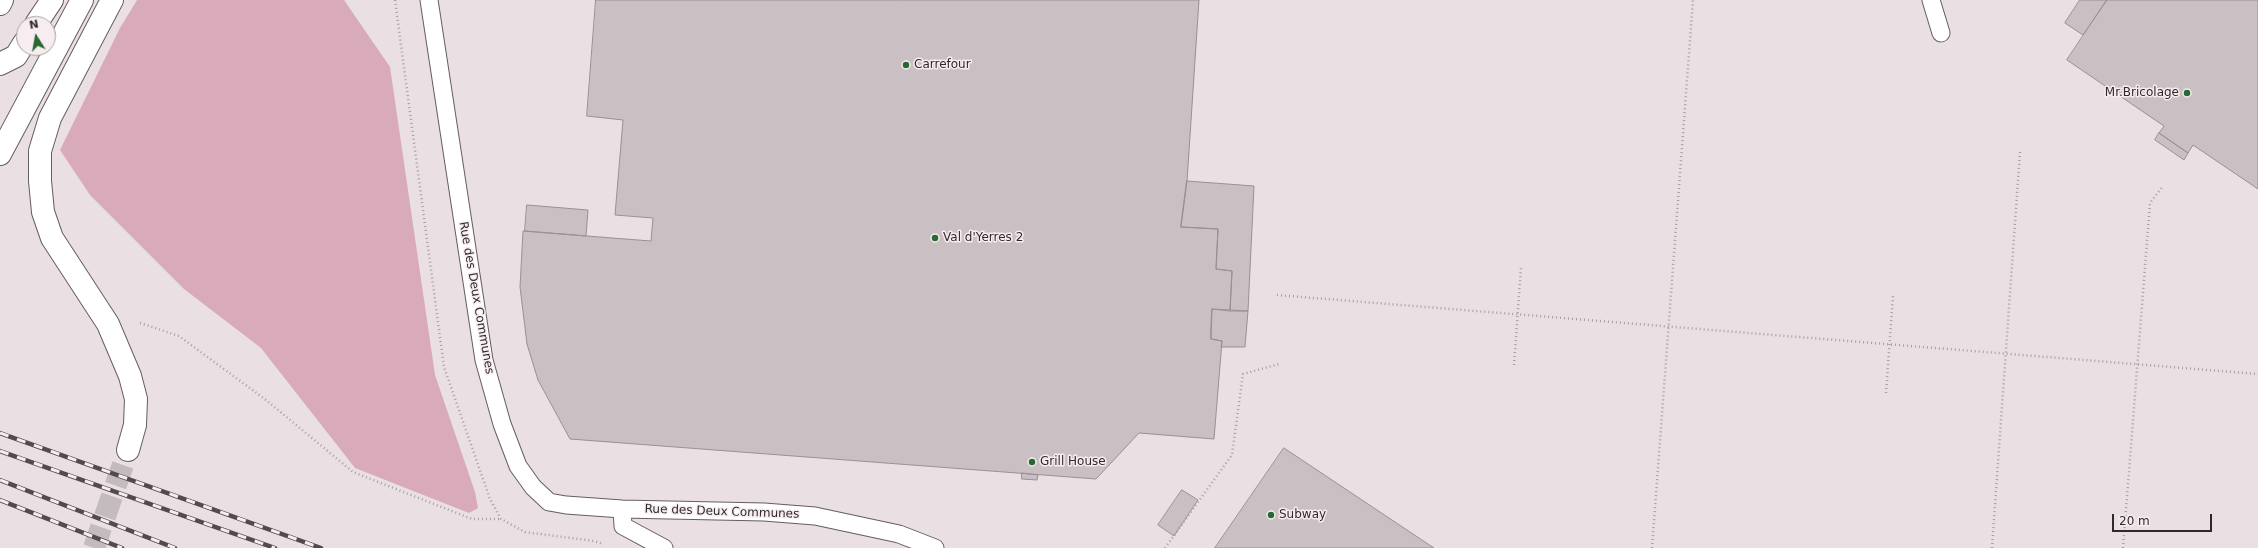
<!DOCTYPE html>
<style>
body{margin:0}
#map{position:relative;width:2258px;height:548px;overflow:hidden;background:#eadfe3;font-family:"DejaVu Sans",sans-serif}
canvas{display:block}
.north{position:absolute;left:16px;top:16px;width:40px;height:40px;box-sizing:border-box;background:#f7edf0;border:1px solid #a79fa1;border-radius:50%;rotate:349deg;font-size:11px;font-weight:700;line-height:16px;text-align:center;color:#2e2a2b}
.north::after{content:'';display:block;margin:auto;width:14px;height:18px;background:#286832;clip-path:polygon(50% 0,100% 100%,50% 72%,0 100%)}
.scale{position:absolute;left:2112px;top:514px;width:100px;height:18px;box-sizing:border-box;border:2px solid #2e2a2b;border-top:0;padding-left:5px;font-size:12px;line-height:14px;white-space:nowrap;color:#2e2a2b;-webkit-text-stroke:3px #f7edf0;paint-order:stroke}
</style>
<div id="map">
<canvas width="2258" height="548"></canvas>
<div class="north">N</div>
<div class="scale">20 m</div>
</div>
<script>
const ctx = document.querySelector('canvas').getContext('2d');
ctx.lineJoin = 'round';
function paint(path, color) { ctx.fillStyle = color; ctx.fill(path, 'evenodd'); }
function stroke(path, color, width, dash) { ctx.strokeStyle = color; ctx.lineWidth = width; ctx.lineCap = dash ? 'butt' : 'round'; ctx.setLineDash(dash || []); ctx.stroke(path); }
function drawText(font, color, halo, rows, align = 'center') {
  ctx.font = font + ' "DejaVu Sans",sans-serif'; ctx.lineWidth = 3; ctx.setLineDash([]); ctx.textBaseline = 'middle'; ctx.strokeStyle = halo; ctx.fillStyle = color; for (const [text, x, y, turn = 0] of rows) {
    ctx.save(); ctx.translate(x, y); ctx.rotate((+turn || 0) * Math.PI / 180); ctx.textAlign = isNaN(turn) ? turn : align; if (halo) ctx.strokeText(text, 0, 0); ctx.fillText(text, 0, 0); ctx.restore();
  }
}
paint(new Path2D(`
 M 137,0 L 344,0 L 390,67 L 435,375 L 475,492 L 478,508 L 469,513 L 355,468 L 261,348 L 184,289 L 90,195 L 60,150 L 120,28 Z`), '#d9aaba');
const building = new Path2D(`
 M 596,0 L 1199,0 L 1187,181 L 1181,227 L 1218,229 L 1216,269 L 1232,271 L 1230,311 L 1212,309 L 1211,339 L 1222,341 L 1214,439 L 1139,433 L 1096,479 L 570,439 L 538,380 L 527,344 L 520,287 L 523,231 L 651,241 L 653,218 L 615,215 L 623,120 L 587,116 Z
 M 2080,0 L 2107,0 L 2083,35 L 2065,23 Z
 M 2107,0 L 2258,0 L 2258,189 L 2193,145 L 2188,153 L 2159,133 L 2164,126 L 2067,60 Z
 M 2159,133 L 2188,153 L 2184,160 L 2155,140 Z
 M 1187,181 L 1254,186 L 1248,311 L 1230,311 L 1232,271 L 1216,269 L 1218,229 L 1181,227 Z
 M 527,205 L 588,210 L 586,236 L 525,231 Z
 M 1212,309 L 1248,311 L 1245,347 L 1221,347 L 1222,341 L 1211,339 Z
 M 1284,448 L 1434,548 L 1215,548 Z
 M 1022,473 L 1038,475 L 1037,480 L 1022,479 Z
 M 1182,490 L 1198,500 L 1174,536 L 1158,525 Z`);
paint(building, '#cabfc2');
stroke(building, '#9a9094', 1);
stroke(new Path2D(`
 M 94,548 L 128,450`), '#c4bbbe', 22, [22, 11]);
const lane = new Path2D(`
 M 429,0 L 484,360 L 502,424 L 518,466 L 533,487 L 549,502 L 566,505 L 622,509 L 764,512 L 815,516 L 899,534 L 935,548
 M 1931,0 L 1941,33
 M 622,509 L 623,526 L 664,548`);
const street = new Path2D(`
 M 112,0 L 50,118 L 40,151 L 40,181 L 43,212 L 52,238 L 108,324 L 130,376 L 136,399 L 135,425 L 128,450`);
const primary = new Path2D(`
 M 0,4 L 2,0
 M 36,24 L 52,0
 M 0,64 L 16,56 L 24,43
 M 0,154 L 82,0`);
stroke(lane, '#665d60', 19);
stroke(street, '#665d60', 24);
stroke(primary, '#665d60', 24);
stroke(new Path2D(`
 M 395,0 L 444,367 L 490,499 L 501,519 L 525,532 L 594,541 L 603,544
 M 1277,295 L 2258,374
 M 140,323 L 179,336 L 266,400 L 353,472 L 472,519 L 501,519
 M 1514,365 L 1521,268
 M 1886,393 L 1893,296
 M 1165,548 L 1232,455 L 1243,374 L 1279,364
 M 1652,548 L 1693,0
 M 1992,548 L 2020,152
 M 2123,548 L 2150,203 L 2163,186`), '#a79fa2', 2.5, [1, 3]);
stroke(lane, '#fff', 17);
stroke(street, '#fff', 22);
stroke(primary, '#fff', 22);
const rail = new Path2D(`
 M 0,433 L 321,548
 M 0,451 L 275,548
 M 0,480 L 175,548
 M 0,500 L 122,548`);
stroke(rail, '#514b4d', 4.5);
stroke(rail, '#f7edf0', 3, [9]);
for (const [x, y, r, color] of [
 [906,65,4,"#286832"],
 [2187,93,4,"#286832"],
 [935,238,4,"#286832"],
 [1032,462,4,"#286832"],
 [1271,515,4,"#286832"]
]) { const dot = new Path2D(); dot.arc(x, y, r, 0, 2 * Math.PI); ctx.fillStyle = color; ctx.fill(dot); stroke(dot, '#f7edf0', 1.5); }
drawText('12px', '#2e2a2b', '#f7edf0', [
 ["Carrefour",914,65],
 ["Mr.Bricolage",2179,93,"right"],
 ["Val d'Yerres 2",943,238],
 ["Grill House",1040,462],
 ["Subway",1279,515]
], 'left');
drawText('12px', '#2e2a2b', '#f7edf0', [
 ["Rue des Deux Communes",476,298,80],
 ["Rue des Deux Communes",722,512,2]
]);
</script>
